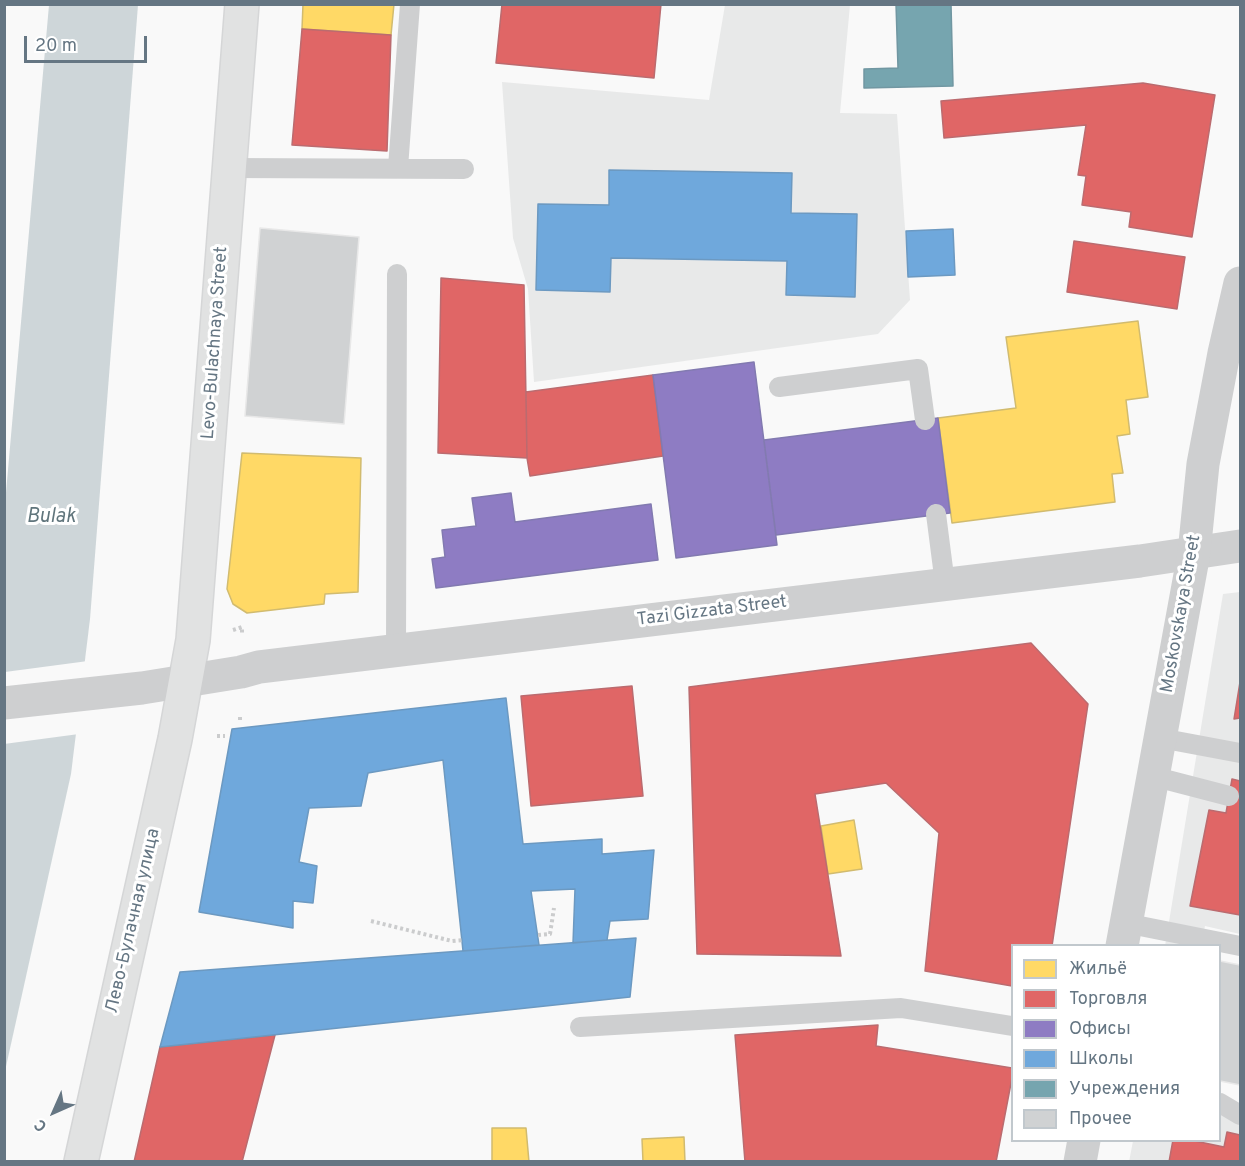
<!DOCTYPE html>
<meta charset="utf-8">
<style>
body{margin:0}
#map{position:relative;width:1245px;height:1166px;overflow:hidden;background:#f9f9f9;font-family:Overpass,sans-serif}
canvas{display:block}
.frame{position:absolute;inset:0;border:6px solid #657683;pointer-events:none}
.legend{position:absolute;left:1011px;top:944px;width:210px;height:198px;box-sizing:border-box;background:#fff;border:2px solid #c1c8cd;margin:0;padding:8px 10px;list-style:none;font-size:18px;color:#657683}
.legend li{display:flex;align-items:center;gap:12px;height:30px}
.legend b{width:30px;border:2px solid #c1c8cd}
.north{position:absolute;left:24px;top:1082px;width:60px;height:60px;-webkit-text-stroke:4px #fff;paint-order:stroke;rotate:225deg;font-size:16px;font-weight:700;line-height:24px;text-align:center;color:#657683}
.north::after{content:'';display:block;margin:auto;width:21px;height:27px;background:#657683;clip-path:polygon(50% 0,100% 100%,50% 72%,0 100%)}
.scale{position:absolute;left:24px;top:36px;width:123px;height:27px;box-sizing:border-box;border:3px solid #657683;border-top:0;padding-left:8px;font-size:18px;line-height:21px;white-space:nowrap;color:#657683;-webkit-text-stroke:4px #fff;paint-order:stroke}
</style>
<div id="map">
<canvas width="1245" height="1166"></canvas>
<div class="frame"></div>
<ul class="legend">
<li><b style="height:16px;background:#ffd966"></b>Жильё</li>
<li><b style="height:16px;background:#e06666"></b>Торговля</li>
<li><b style="height:16px;background:#8e7cc3"></b>Офисы</li>
<li><b style="height:16px;background:#6fa8dc"></b>Школы</li>
<li><b style="height:16px;background:#76a5af"></b>Учреждения</li>
<li><b style="height:16px;background:#d0d2d3"></b>Прочее</li>
</ul>
<div class="north">С</div>
<div class="scale">20 m</div>
</div>
<script>
const ctx = document.querySelector('canvas').getContext('2d');
ctx.lineJoin = 'round';
function paint(path, color) { ctx.fillStyle = color; ctx.fill(path, 'evenodd'); }
function stroke(path, color, width, dash) { ctx.strokeStyle = color; ctx.lineWidth = width; ctx.lineCap = dash ? 'butt' : 'round'; ctx.setLineDash(dash || []); ctx.stroke(path); }
function drawText(font, color, halo, rows, align = 'center') {
  ctx.font = font + ' Overpass,sans-serif'; ctx.lineWidth = 6; ctx.setLineDash([]); ctx.textBaseline = 'middle'; ctx.strokeStyle = halo; ctx.fillStyle = color; for (const [text, x, y, turn = 0] of rows) {
    ctx.save(); ctx.translate(x, y); ctx.rotate((+turn || 0) * Math.PI / 180); ctx.textAlign = isNaN(turn) ? turn : align; if (halo) ctx.strokeText(text, 0, 0); ctx.fillText(text, 0, 0); ctx.restore();
  }
}
paint(new Path2D(`
 M 725,5 L 850,5 L 840,113 L 897,114 L 910,300 L 878,334 L 534,382 L 528,289 L 513,238 L 502,82 L 709,100 Z
 M 1240,592 L 1240,934 L 1205,926 L 1201,945 L 1165,946 L 1223,594 Z
 M 1220,1114 L 1240,1118 L 1240,1161 L 1129,1162 L 1133,1141 L 1220,1140 Z`), '#e8e9e9');
paint(new Path2D(`
 M 49,5 L 138,5 L 90,619 L 71,774 L 5,1071 L 4,515 Z`), '#ced6d9');
paint(new Path2D(`
 M 88,661 L 79,734 L 4,744 L 5,672 Z`), '#f9f9f9');
const homes = new Path2D(`
 M 303,4 L 394,4 L 391,35 L 302,29 Z
 M 1138,321 L 1148,397 L 1126,400 L 1130,434 L 1117,436 L 1123,473 L 1112,474 L 1115,502 L 952,523 L 938,418 L 1016,408 L 1006,337 Z
 M 242,453 L 361,458 L 358,592 L 325,594 L 324,604 L 247,613 L 233,604 L 227,589 Z
 M 854,820 L 862,869 L 828,874 L 821,826 Z
 M 492,1128 L 526,1128 L 529,1162 L 492,1162 Z
 M 684,1137 L 685,1162 L 643,1162 L 642,1139 Z`);
paint(homes, '#ffd966');
stroke(homes, '#d1bb6f', 1.5);
const shops = new Path2D(`
 M 502,4 L 661,4 L 654,78 L 496,63 Z
 M 302,29 L 391,35 L 387,151 L 292,145 Z
 M 1143,83 L 1215,95 L 1192,237 L 1129,227 L 1131,212 L 1082,205 L 1086,176 L 1078,175 L 1086,125 L 944,138 L 941,101 Z
 M 1074,241 L 1185,257 L 1177,309 L 1067,292 Z
 M 441,278 L 524,285 L 527,458 L 438,453 Z
 M 653,375 L 663,456 L 530,476 L 527,458 L 526,392 Z
 M 1031,643 L 1088,704 L 1052,946 L 1012,946 L 1012,986 L 925,971 L 939,833 L 886,783 L 815,794 L 841,956 L 697,954 L 689,687 Z
 M 1240,682 L 1240,718 L 1234,719 Z
 M 632,686 L 643,796 L 531,806 L 521,696 Z
 M 1232,779 L 1240,781 L 1240,915 L 1190,906 L 1209,810 L 1226,813 Z
 M 878,1025 L 876,1046 L 1012,1068 L 1012,1078 L 996,1162 L 745,1162 L 735,1035 Z
 M 275,1035 L 242,1162 L 134,1162 L 160,1047 Z
 M 1227,1132 L 1240,1135 L 1240,1162 L 1169,1162 L 1173,1140 L 1190,1140 L 1224,1147 Z`);
paint(shops, '#e06666');
stroke(shops, '#bb6b6f', 1.5);
const offices = new Path2D(`
 M 754,362 L 777,545 L 676,558 L 653,375 Z
 M 938,418 L 950,513 L 776,535 L 764,440 Z
 M 511,493 L 515,522 L 651,504 L 658,560 L 436,588 L 432,559 L 445,557 L 442,530 L 476,526 L 472,498 Z`);
paint(offices, '#8e7cc3');
stroke(offices, '#827ab0', 1.5);
const schools = new Path2D(`
 M 609,170 L 792,173 L 791,213 L 857,214 L 855,297 L 786,295 L 787,261 L 611,258 L 610,292 L 536,290 L 538,204 L 609,205 Z
 M 953,229 L 955,275 L 908,277 L 906,231 Z
 M 506,698 L 523,844 L 602,839 L 602,854 L 654,850 L 648,919 L 610,921 L 607,940 L 573,943 L 575,889 L 531,891 L 539,945 L 463,951 L 443,760 L 368,773 L 361,806 L 309,808 L 299,862 L 317,866 L 313,903 L 293,901 L 293,928 L 199,912 L 232,729 Z
 M 636,938 L 630,997 L 160,1047 L 180,972 Z`);
paint(schools, '#6fa8dc');
stroke(schools, '#6c99c1', 1.5);
const public = new Path2D(`
 M 896,4 L 951,4 L 953,86 L 864,88 L 864,69 L 898,68 Z`);
paint(public, '#76a5af');
stroke(public, '#7197a2', 1.5);
const building = new Path2D(`
 M 260,228 L 359,237 L 344,424 L 245,416 Z
 M 1220,961 L 1240,965 L 1240,1085 L 1220,1081 Z`);
paint(building, '#d0d2d3');
stroke(building, '#e8e8e8', 1.5);
const primary = new Path2D(`
 M 81,1162 L 175,739 L 193,640 L 242,4`);
stroke(primary, '#d5d6d7', 36);
stroke(new Path2D(`
 M 233,630 L 242,627 L 242,633
 M 240,717 L 240,723
 M 217,736 L 225,736
 M 371,921 L 452,941 L 463,940
 M 538,935 L 550,934 L 554,908`), '#cbcccd', 4, [3, 3]);
stroke(new Path2D(`
 M 229,168 L 464,169
 M 398,168 L 410,4
 M 779,387 L 918,369 L 925,420
 M 936,514 L 945,584
 M 396,650 L 397,274
 M 1160,738 L 1240,753
 M 1152,776 L 1229,796
 M 1125,923 L 1240,946
 M 580,1027 L 901,1008 L 1012,1026
 M 1220,1103 L 1240,1115`), '#cecfd0', 20);
stroke(new Path2D(`
 M 4,703 L 142,688 L 241,672 L 259,667 L 1140,561 L 1240,546`), '#cecfd0', 33);
stroke(new Path2D(`
 M 1122,946 L 1194,553 L 1203,464 L 1224,353 L 1240,283
 M 1080,1162 L 1084,1140`), '#cecfd0', 33);
stroke(primary, '#e1e2e2', 33);
drawText('18px', '#657683', '#fff', [
 ["Levo-Bulachnaya Street",216,343,-86],
 ["Tazi Gizzata Street",712,612,-7],
 ["Moskovskaya Street",1182,614,-80],
 ["Лево-Булачная улица",134,921,-77]
]);
drawText('italic 20px', '#60757c', '#fff', [
 ["Bulak",51,518]
]);
</script>
